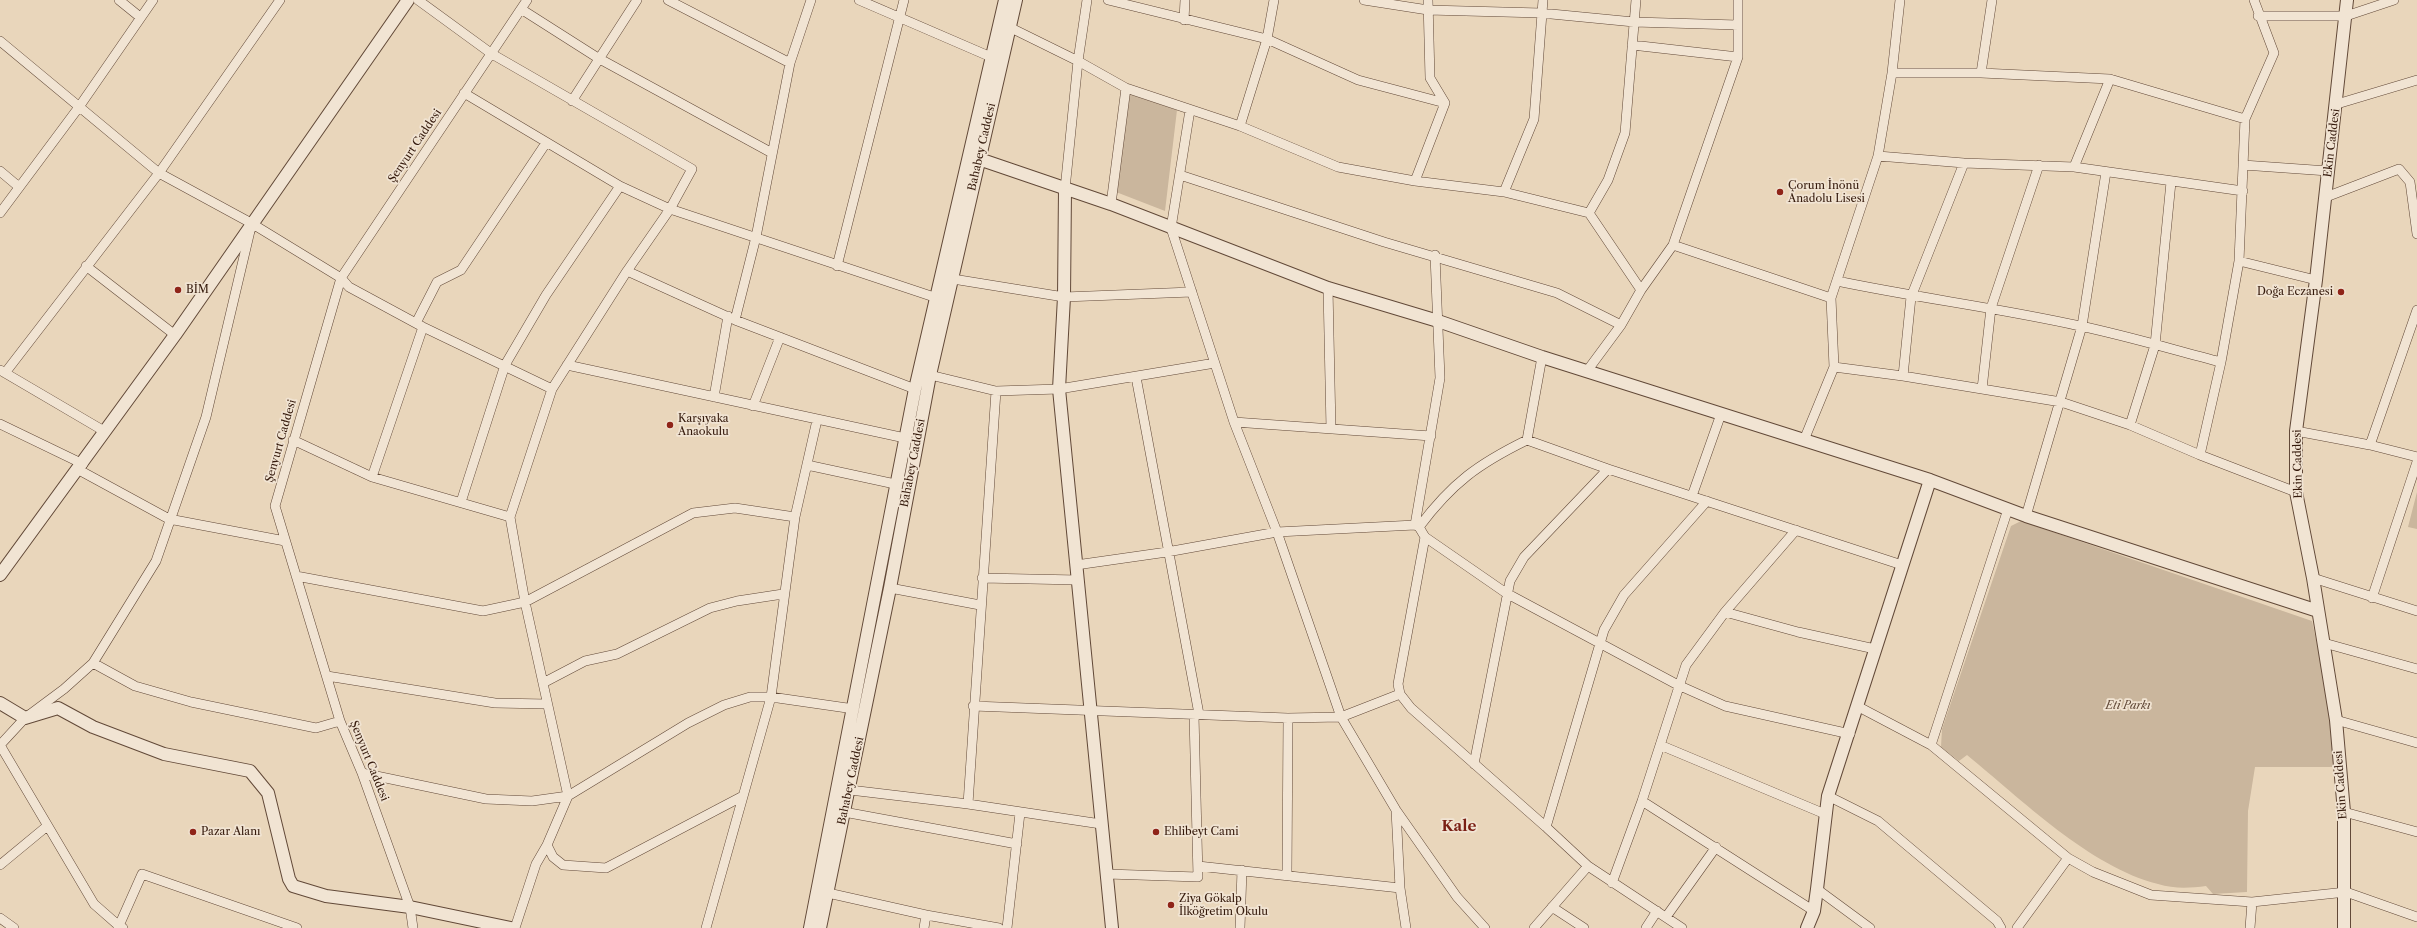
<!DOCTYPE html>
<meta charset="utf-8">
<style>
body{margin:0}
canvas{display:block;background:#e9d6bb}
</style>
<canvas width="2417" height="928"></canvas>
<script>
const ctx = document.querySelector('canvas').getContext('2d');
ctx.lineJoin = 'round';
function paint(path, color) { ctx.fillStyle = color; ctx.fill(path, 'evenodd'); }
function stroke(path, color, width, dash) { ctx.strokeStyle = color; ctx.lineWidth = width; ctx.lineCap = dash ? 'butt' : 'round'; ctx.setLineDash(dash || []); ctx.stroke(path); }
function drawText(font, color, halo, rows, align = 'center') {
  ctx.font = font + ' "Libre Caslon Text",serif'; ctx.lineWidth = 3.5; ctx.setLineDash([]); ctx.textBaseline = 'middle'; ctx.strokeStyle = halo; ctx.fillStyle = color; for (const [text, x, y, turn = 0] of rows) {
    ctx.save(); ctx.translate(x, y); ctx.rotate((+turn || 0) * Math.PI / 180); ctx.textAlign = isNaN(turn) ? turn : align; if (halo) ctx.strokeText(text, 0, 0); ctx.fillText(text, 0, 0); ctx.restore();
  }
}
paint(new Path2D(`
 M 1130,93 L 1177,110 L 1165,211 L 1116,192 Z
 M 2417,492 L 2417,529 L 2408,527 Z
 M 2021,521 L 2312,621 L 2327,691 L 2336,767 L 2255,767 L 2248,811 L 2247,892 L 2213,894 L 2206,886 C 2190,888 2174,889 2158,884 C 2090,867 2021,799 1967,755 L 1959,761 L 1941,747 L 1942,729 L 2011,526 Z`), '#cab69d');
const minor = new Path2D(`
 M 119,0 L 140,17
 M 418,0 L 492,54 L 692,169 L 670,209 L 627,271 L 552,389 L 510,517 L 525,602 L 568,796 L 547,845 L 536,864 L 515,928
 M 668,0 L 790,63
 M 859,0 L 991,57
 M 1108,0 L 1267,39 L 1358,80 L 1445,103
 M 1364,0 L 1428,10 L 1541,13 L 1634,22 L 1738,25
 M 521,9 L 598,58 L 772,153
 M 2258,16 L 2346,16 L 2394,0
 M 1184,20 L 1185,0
 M 1009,27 L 1078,61 L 1126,88 L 1240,126 L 1338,167 L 1415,181 L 1504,192 L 1589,213 L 1641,290
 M 0,41 L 159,173 L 251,223 L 341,278 L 349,287 L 423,327 L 552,389
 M 1632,45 L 1738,57
 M 1892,73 L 1981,73 L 2110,79 L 2245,119
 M 1981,73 L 1992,0
 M 464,93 L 620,186 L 670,209 L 937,298
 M 572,101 L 637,0
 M 2337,104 L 2417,80
 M 1190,110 L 1171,228 L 1234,422 L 1277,532 L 1341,717 L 1396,810 L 1457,897 L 1485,928
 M 1240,126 L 1267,39 L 1274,0
 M 1878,156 L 1964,163 L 2074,167 L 2243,191
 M 2243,165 L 2328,171
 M 2074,167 L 2110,79
 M 0,171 L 19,187
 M 1180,175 L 1384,242 L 1557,293 L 1621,325
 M 1415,181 L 1445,103 L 1430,78 L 1428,0
 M 1065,189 L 1078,61 L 1087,0
 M 1504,192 L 1534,119 L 1543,0
 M 2326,197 L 2399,169 L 2410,182 L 2417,234
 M 1111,204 L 1126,88
 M 0,213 L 79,107 L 153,0
 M 1589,213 L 1608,180 L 1625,133 L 1636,0
 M 1673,245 L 1831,298
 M 2239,261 L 2316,280
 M 86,266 L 175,335
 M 837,266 L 904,0
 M 627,271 L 735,320 L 915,389
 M 953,279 L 1064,297 L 1192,292
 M 1837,281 C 1918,298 2000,308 2080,326 C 2128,336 2174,350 2221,362
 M 1328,288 L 1331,429
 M 735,320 L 756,237 L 790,63 L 811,0
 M 416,323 L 437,282 L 461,270 L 546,143
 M 567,365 L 905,438
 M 1834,367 L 1903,376 L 2061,402 L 2130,425 L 2200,455 L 2296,492
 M 0,370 L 104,431
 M 1587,371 L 1621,325 L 1641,290 L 1673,245 L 1738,57 L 1738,0
 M 5,373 L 159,173 L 280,0
 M 930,375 L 996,391 L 1059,389 L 1215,363
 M 1903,376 L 1911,297 L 1964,163
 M 1136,377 L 1199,714
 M 1982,389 L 1991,308 L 2039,165
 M 714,397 L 728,316
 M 753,406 L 780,337
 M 1234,422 L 1431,436
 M 0,424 L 83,464
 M 2130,425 L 2155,345 L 2171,182
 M 2296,431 L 2370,445 L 2417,457
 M 293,440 L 372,477 L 510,517
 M 1527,440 L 1542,357
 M 1804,440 L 1834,367 L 1831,298 L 1878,156 L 1892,73 L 1900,0
 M 2370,445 L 2417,310
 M 2200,455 L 2221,362 L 2239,261 L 2245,119 L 2274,53 L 2254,0
 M 807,465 L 895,484
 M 79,470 L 169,519 L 285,541
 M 372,477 L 423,327
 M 1692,496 L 1721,414
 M 461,502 L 505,365 L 546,295 L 620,186
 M 2026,516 L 2082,326 L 2106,172
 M 1415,525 L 1440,378 L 1435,255
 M 1419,527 C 1452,483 1478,464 1527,440 L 1608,469 L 1902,565
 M 1425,537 L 1398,684 L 1400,694 L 1411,708 L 1546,827 L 1588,866 L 1682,928
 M 1076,565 L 1167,552 L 1277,532 L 1415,525 L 1419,527 L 1425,537 L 1506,593 L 1678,685 L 1725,706 L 1850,734
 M 296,576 L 483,611 L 525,602 L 693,513 L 735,508 L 795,517
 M 982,578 L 1078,580
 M 2313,578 L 2417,611
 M 890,588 L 980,605
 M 2372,598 L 2417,462
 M 1725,612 L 1798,632 L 1875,649
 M 2324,643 L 2417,669
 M 93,663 L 135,686 L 191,702 L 316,728 L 340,721
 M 327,676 L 495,703 L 547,704
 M 543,683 L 585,661 L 617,654 L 710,608 L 737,601 L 783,594
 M 973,706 L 1288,718 L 1341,717 L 1400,694
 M 1857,706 L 1931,745 L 2068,858 L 2093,872 L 2151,895 L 2252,902 L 2346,892 L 2417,917
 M 2336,720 L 2417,743
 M 1660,745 L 1825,814
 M 1931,745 L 2008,509
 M 1474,764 L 1510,581 L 1524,557 L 1608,469
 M 362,773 L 486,799 L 532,801 L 568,796 L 688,723 L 724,705 L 750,697 L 771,697 L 854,709
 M 850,790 L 968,804 L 1101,824
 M 1828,796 L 1878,821 L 1997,921 L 2001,928
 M 1642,801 L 1814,911
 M 968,804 L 996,391
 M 1396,810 L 1400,888 L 1406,928
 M 844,812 L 1017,844
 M 2344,812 L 2417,832
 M 1546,827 L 1604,630 L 1624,595 L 1707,501
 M 547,845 L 553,857 L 563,865 L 606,868 L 743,796
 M 0,865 L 46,827
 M 1198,866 L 1400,888
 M 1107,874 L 1198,877 L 1194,715
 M 1287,875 L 1288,718
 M 1612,883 L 1642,801 L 1686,665 L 1725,612 L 1796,530
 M 1817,889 L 1870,928
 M 828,893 L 926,915 L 999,928
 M 1552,907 L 1584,928
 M 1666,917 L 1716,847
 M 0,918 L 14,928
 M 118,928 L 142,874 L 297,928
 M 123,928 L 119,926 L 94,904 L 0,745 L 25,718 L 64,689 L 93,663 L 156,561 L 206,417 L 250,231
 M 413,928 L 410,907 L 362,773 L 340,721 L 275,506 L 341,278 L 527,0
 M 706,928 L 771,697 L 795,517 L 817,420
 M 924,928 L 926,915
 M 1007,928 L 1020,813
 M 1240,928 L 1242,870
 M 1534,928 L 1588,866
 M 1646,928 L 1657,911
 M 2017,928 L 2068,858
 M 2250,928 L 2252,902`);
const tertiary = new Path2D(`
 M 979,159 L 1111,204 L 1328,288 L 1438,321 L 1542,357 L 1930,480 L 2026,516 L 2318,611
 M 1065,189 L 1064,297 L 1059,389 L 1112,928
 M 0,575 L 175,335 L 408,0
 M 0,703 L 25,718 L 58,708 L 93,727 L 164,754 L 250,771 L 268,793 L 289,879 L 293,886 L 326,896 L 410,907 L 511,928
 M 810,928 L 915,389 L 1005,0
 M 820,928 L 890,588 L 930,375 L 1016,0
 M 1807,928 L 1814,911 L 1817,889 L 1828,796 L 1930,480
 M 2344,928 L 2344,812 L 2336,720 L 2313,578 L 2296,492 L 2296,431 L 2316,280 L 2347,0`);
stroke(minor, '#624938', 10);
stroke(tertiary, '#624938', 14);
stroke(minor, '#f1e4d3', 9);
stroke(tertiary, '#f1e4d3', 12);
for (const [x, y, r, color] of [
 [1780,192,4,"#8f2418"],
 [178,290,4,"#8f2418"],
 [2341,292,4,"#8f2418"],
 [670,425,4,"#8f2418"],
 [193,832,4,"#8f2418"],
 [1156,832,4,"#8f2418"],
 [1171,905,4,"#8f2418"]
]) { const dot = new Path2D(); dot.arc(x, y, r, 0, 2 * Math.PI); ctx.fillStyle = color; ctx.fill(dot); stroke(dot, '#f1e4d3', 1.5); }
drawText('11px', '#351a0c', '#f1e4d3', [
 ["Ekin Caddesi",2332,143,-83],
 ["Şenyurt Caddesi",415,146,-56],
 ["Bahabey Caddesi",982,147,-77],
 ["Şenyurt Caddesi",281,441,-74],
 ["Bahabey Caddesi",913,463,-79],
 ["Ekin Caddesi",2298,464,-91],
 ["Şenyurt Caddesi",369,761,68],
 ["Bahabey Caddesi",851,781,-78],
 ["Ekin Caddesi",2341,785,-94]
]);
drawText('11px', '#351a0c', '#f1e4d3', [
 ["Çorum İnönü",1788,186],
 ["Anadolu Lisesi",1788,199],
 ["BİM",186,290],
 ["Doğa Eczanesi",2333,292,"right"],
 ["Karşıyaka",678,419],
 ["Anaokulu",678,432],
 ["Pazar Alanı",201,832],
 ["Ehlibeyt Cami",1164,832],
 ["Ziya Gökalp",1179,899],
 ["İlköğretim Okulu",1179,912]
], 'left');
drawText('italic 11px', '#624938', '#f1e4d3', [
 ["Eti Parkı",2128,706]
]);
drawText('bold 15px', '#7a1f14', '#f1e4d3', [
 ["Kale",1459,827]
]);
</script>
